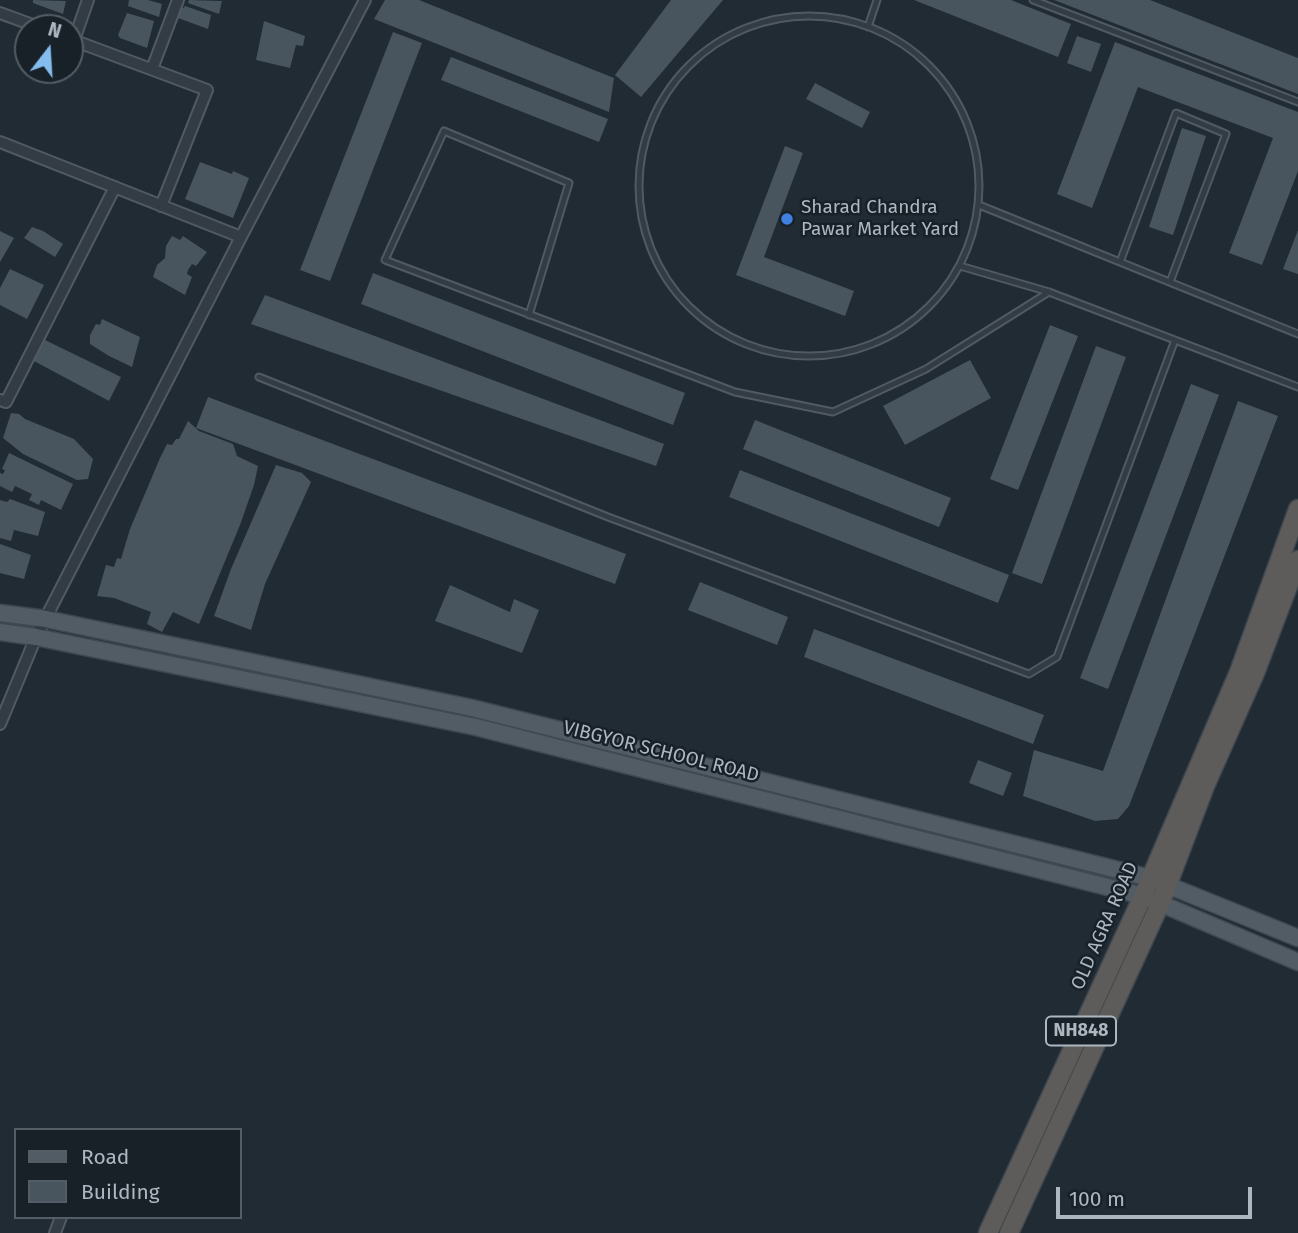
<!DOCTYPE html>
<style>
body{margin:0}
#map{position:relative;width:1298px;height:1233px;overflow:hidden;background:#202b33;font-family:"Fira Sans",sans-serif}
canvas{display:block}
.legend{position:absolute;left:14px;top:1128px;width:228px;height:91px;box-sizing:border-box;background:#192128;border:2px solid #545d65;margin:0;padding:9px 12px;list-style:none;font-size:21px;color:#adb7c1}
.legend li{display:flex;align-items:center;gap:14px;height:35px}
.legend b{width:35px;border:2px solid #545d65}
.north{position:absolute;left:14px;top:14px;width:70px;height:70px;box-sizing:border-box;background:#192128;border:2px solid #545d65;border-radius:50%;rotate:17deg;font-size:19px;font-weight:700;line-height:28px;text-align:center;color:#adb7c1}
.north::after{content:'';display:block;margin:auto;width:24px;height:32px;background:#84bcef;clip-path:polygon(50% 0,100% 100%,50% 72%,0 100%)}
.scale{position:absolute;left:1056px;top:1187px;width:196px;height:32px;box-sizing:border-box;border:4px solid #adb7c1;border-top:0;padding-left:9px;font-size:21px;line-height:24px;white-space:nowrap;color:#adb7c1;-webkit-text-stroke:5px #192128;paint-order:stroke}
</style>
<div id="map">
<canvas width="1298" height="1233"></canvas>
<ul class="legend">
<li><b style="height:9px;background:#515c64"></b>Road</li>
<li><b style="height:19px;background:#48555f"></b>Building</li>
</ul>
<div class="north">N</div>
<div class="scale">100 m</div>
</div>
<script>
const ctx = document.querySelector('canvas').getContext('2d');
ctx.lineJoin = 'round';
function paint(path, color) { ctx.fillStyle = color; ctx.fill(path, 'evenodd'); }
function stroke(path, color, width, dash) { ctx.strokeStyle = color; ctx.lineWidth = width; ctx.lineCap = dash ? 'butt' : 'round'; ctx.setLineDash(dash || []); ctx.stroke(path); }
function drawText(font, color, halo, rows, align = 'center') {
  ctx.font = font + ' "Fira Sans",sans-serif'; ctx.lineWidth = 5; ctx.setLineDash([]); ctx.textBaseline = 'middle'; ctx.strokeStyle = halo; ctx.fillStyle = color; for (const [text, x, y, turn = 0] of rows) {
    ctx.save(); ctx.translate(x, y); ctx.rotate((+turn || 0) * Math.PI / 180); ctx.textAlign = isNaN(turn) ? turn : align; if (halo) ctx.strokeText(text, 0, 0); ctx.fillText(text, 0, 0); ctx.restore();
  }
}
paint(new Path2D(`
 M 33,0 L 66,1 L 63,14 L 33,3 Z
 M 129,0 L 148,0 L 162,4 L 159,17 L 128,6 Z
 M 189,0 L 222,1 L 219,14 L 188,3 Z
 M 385,0 L 419,0 L 614,78 L 609,112 L 374,19 Z
 M 671,0 L 723,0 L 641,97 L 615,75 Z
 M 914,0 L 1011,0 L 1071,24 L 1058,57 Z
 M 1054,0 L 1150,0 L 1298,58 L 1298,94 Z
 M 177,6 L 183,8 L 185,6 L 211,15 L 208,29 L 178,18 L 179,9 Z
 M 127,13 L 154,21 L 147,48 L 120,38 L 118,35 Z
 M 264,21 L 305,36 L 303,46 L 296,45 L 290,68 L 256,60 Z
 M 393,32 L 422,43 L 330,281 L 300,270 Z
 M 1077,36 L 1101,44 L 1091,72 L 1067,63 Z
 M 1115,42 L 1298,112 L 1298,171 L 1262,265 L 1229,253 L 1273,138 L 1138,87 L 1092,208 L 1057,194 Z
 M 451,57 L 608,119 L 599,142 L 441,80 Z
 M 815,83 L 870,112 L 862,128 L 806,99 Z
 M 1182,128 L 1206,136 L 1173,235 L 1149,227 Z
 M 785,146 L 803,153 L 764,257 L 854,291 L 845,316 L 736,275 Z
 M 200,162 L 232,174 L 233,171 L 249,178 L 233,218 L 185,199 Z
 M 32,227 L 43,231 L 63,244 L 55,257 L 24,238 Z
 M 1298,230 L 1298,274 L 1283,269 Z
 M 0,231 L 14,238 L 0,262 Z
 M 172,236 L 180,240 L 183,236 L 207,252 L 196,266 L 192,264 L 188,270 L 187,274 L 192,277 L 185,295 L 153,277 L 157,265 L 165,258 L 166,246 Z
 M 10,269 L 44,285 L 27,319 L 0,305 L 0,288 Z
 M 373,273 L 685,393 L 673,425 L 361,304 Z
 M 265,295 L 664,444 L 656,466 L 251,324 Z
 M 102,319 L 140,337 L 132,367 L 109,356 L 90,344 L 90,335 L 96,324 L 100,325 Z
 M 1050,325 L 1078,336 L 1018,490 L 990,479 Z
 M 43,339 L 121,377 L 109,401 L 32,360 Z
 M 1096,346 L 1126,357 L 1042,584 L 1012,573 Z
 M 970,360 L 991,398 L 905,445 L 883,406 Z
 M 1191,384 L 1219,395 L 1108,689 L 1080,678 Z
 M 208,397 L 626,554 L 615,584 L 196,428 Z
 M 1238,401 L 1278,416 L 1129,806 L 1118,819 L 1095,821 L 1023,796 L 1034,750 L 1103,771 Z
 M 11,413 L 19,414 L 25,419 L 74,439 L 93,459 L 88,479 L 77,480 L 23,454 L 3,438 Z
 M 755,420 L 951,498 L 939,527 L 743,449 Z
 M 188,421 L 199,431 L 233,444 L 237,456 L 258,466 L 254,485 L 240,525 L 199,624 L 173,612 L 162,632 L 147,624 L 151,612 L 114,598 L 97,596 L 106,565 L 114,567 L 117,558 L 121,559 L 130,529 L 160,458 L 167,444 L 172,445 L 176,439 L 179,439 Z
 M 9,453 L 73,484 L 61,510 L 41,500 L 39,505 L 29,500 L 32,494 L 15,486 L 12,492 L 0,486 L 0,473 L 3,474 L 5,470 L 2,469 Z
 M 276,465 L 302,473 L 311,482 L 265,584 L 251,630 L 214,616 L 231,569 Z
 M 740,470 L 1009,575 L 998,603 L 729,497 Z
 M 10,499 L 45,512 L 38,536 L 14,530 L 11,541 L 0,538 L 0,500 L 7,502 Z
 M 0,544 L 31,555 L 24,579 L 0,573 Z
 M 700,582 L 788,617 L 777,645 L 688,610 Z
 M 450,585 L 510,612 L 514,599 L 539,610 L 522,653 L 435,621 Z
 M 814,629 L 1044,715 L 1033,744 L 804,657 Z
 M 978,760 L 1012,773 L 1003,796 L 969,783 Z`), '#48555f');
const service = new Path2D(`
 M 1033,0 L 1298,102
 M639 186a170 170 0 1 1 340 0a170 170 0 1 1-340 0Z
 M 868,27 L 877,0
 M 979,205 L 1298,334
 M 1120,262 L 1176,113 L 1226,134 L 1170,282
 M 960,266 L 1049,292 L 1298,387
 M 529,315 L 569,183 L 444,131 L 385,260 L 735,392 L 833,412 L 926,369 L 1049,292
 M 259,377 L 608,517 L 1029,674 L 1057,657 L 1175,340`);
const minor = new Path2D(`
 M 0,13 L 41,28
 M 70,39 L 207,90 L 161,206
 M 74,40 L 88,0
 M 152,69 L 178,0
 M 0,142 L 241,237 L 365,0
 M 0,400 L 6,402 L 115,187
 M 0,724 L 36,637 L 241,237
 M 55,1233 L 61,1217`);
const primary = new Path2D(`
 M 0,613 L 46,619 L 472,708 L 1150,878 L 1298,938
 M 0,632 L 36,637 L 476,727 L 1143,896 L 1298,962`);
const trunk = new Path2D(`
 M 988,1233 L 1143,896 L 1239,672 L 1298,509
 M 1009,1233 L 1161,902 L 1205,786 L 1255,673 L 1298,560`);
stroke(service, '#505a62', 9);
stroke(minor, '#505a62', 14);
stroke(primary, '#3f4850', 19);
stroke(trunk, '#3e474e', 21);
stroke(service, '#333c44', 5);
stroke(minor, '#333c44', 10);
stroke(primary, '#515c64', 16);
stroke(trunk, '#5d5c5a', 18);
for (const [x, y, r, color] of [
 [787,219,7,"#3f7fe0"]
]) { const dot = new Path2D(); dot.arc(x, y, r, 0, 2 * Math.PI); ctx.fillStyle = color; ctx.fill(dot); stroke(dot, '#192128', 2.5); }
for (const [x, y, w] of [
 [1081,1031,70]
]) { const box = new Path2D(); box.roundRect(x - w / 2, y - 14.5, w, 29, 5); ctx.fillStyle = '#192128'; ctx.fill(box); stroke(box, '#adb7c1', 2); }
drawText('bold 18px', '#adb7c1', null, [
 ["NH848",1081,1031]
]);
drawText('19px', '#adb7c1', '#192128', [
 ["Sharad Chandra",801,208],
 ["Pawar Market Yard",801,230]
], 'left');
drawText('19px', '#adb7c1', '#192128', [
 ["VIBGYOR SCHOOL ROAD",661,752,14],
 ["OLD AGRA ROAD",1105,926,-66]
]);
</script>
